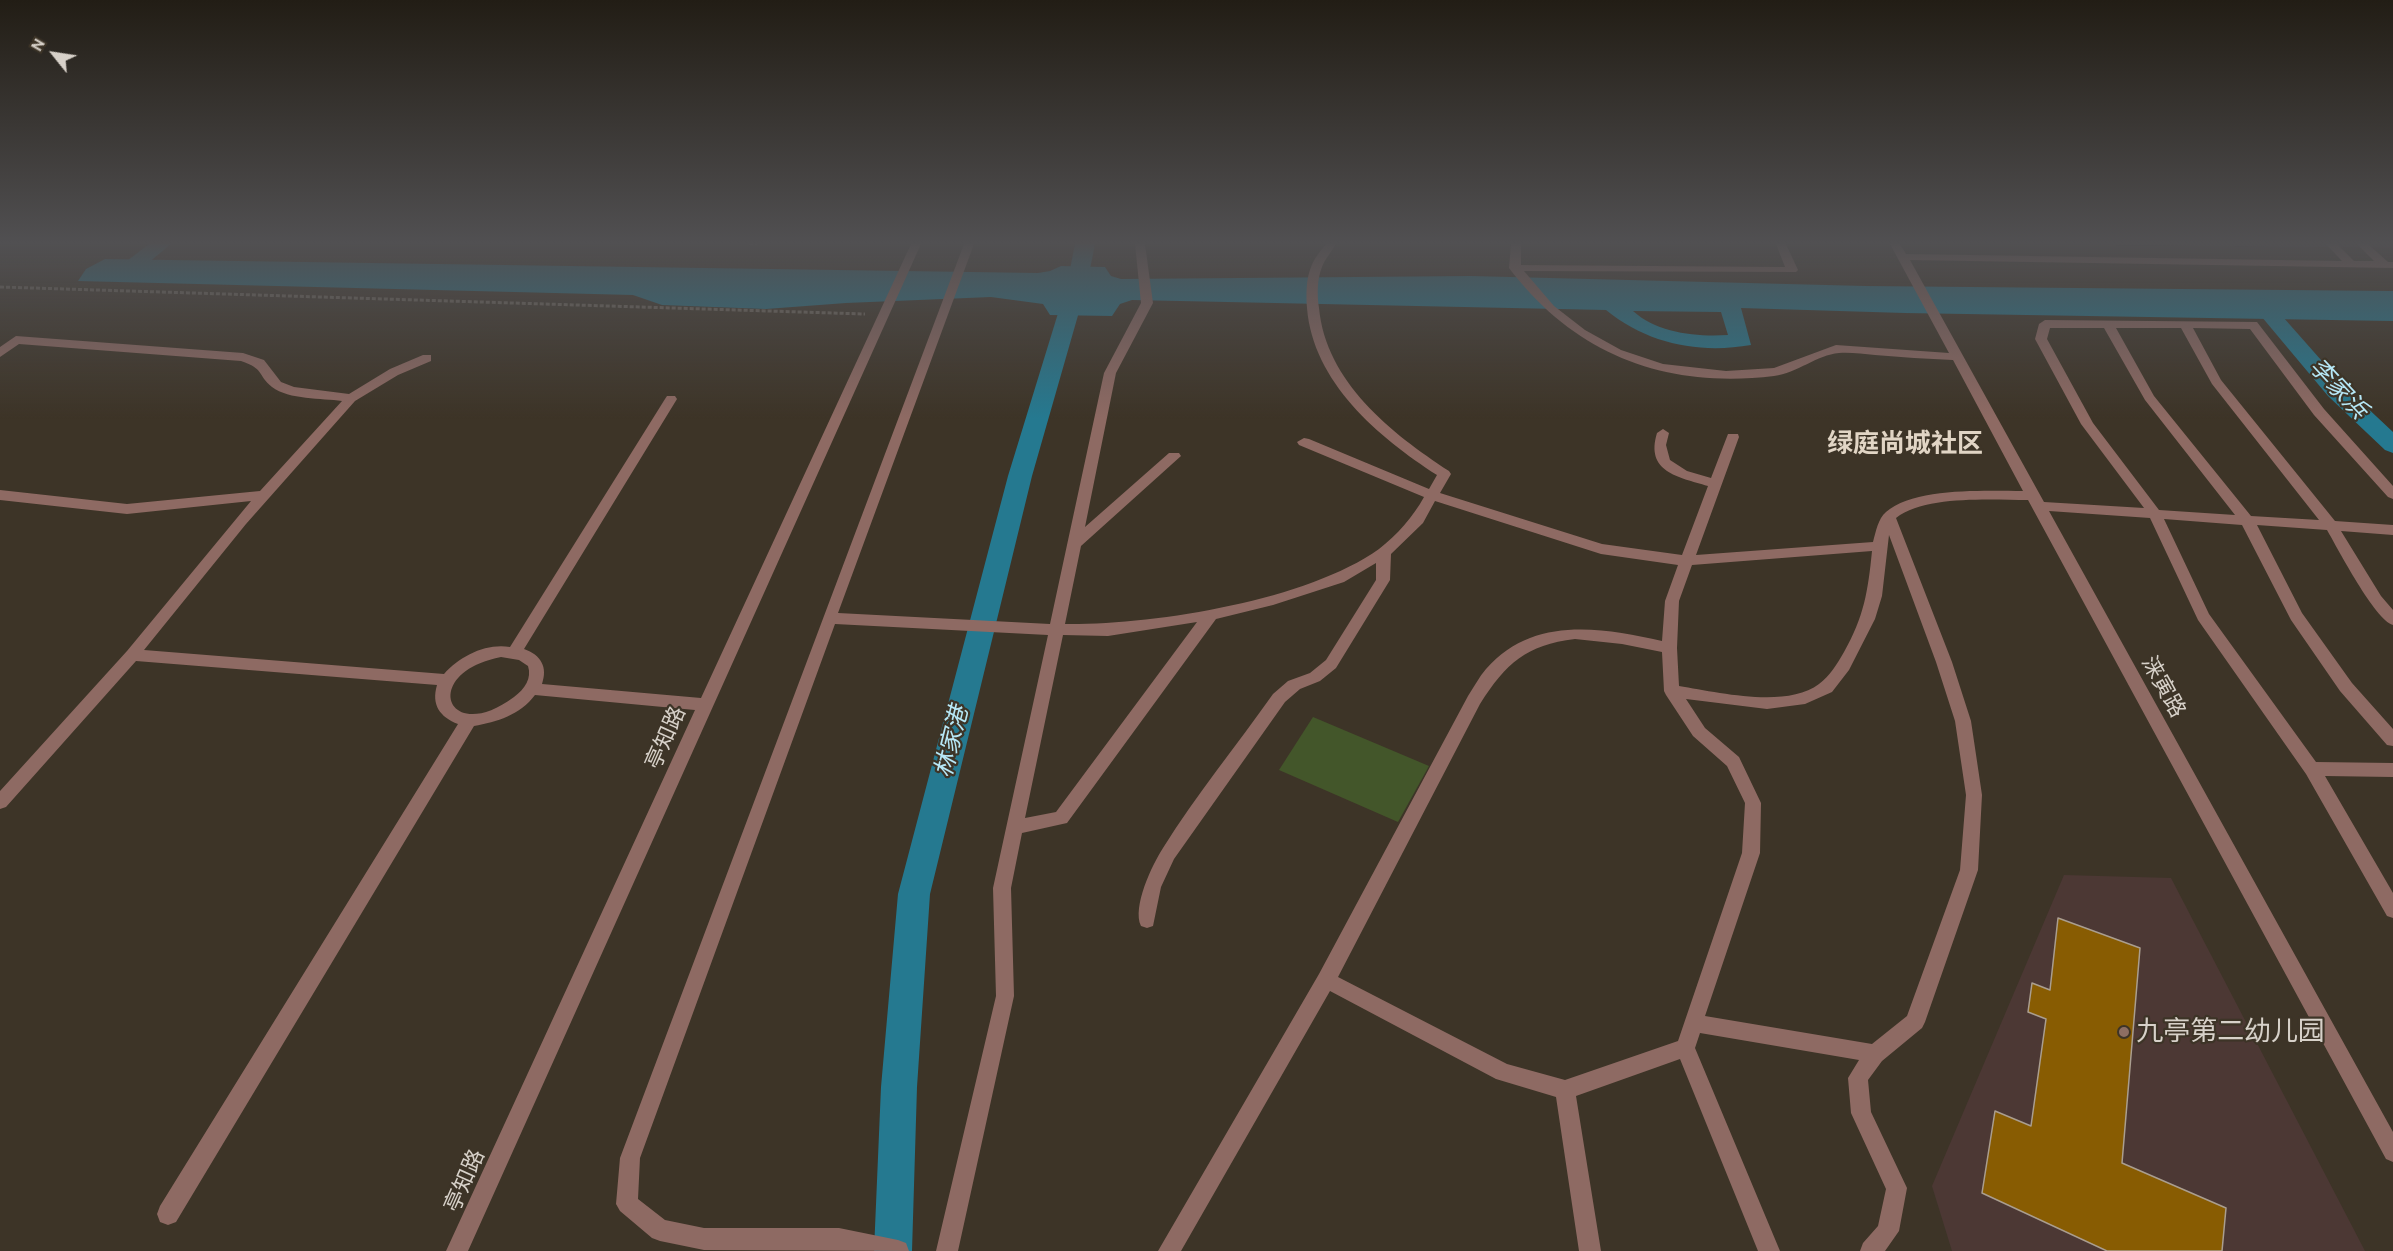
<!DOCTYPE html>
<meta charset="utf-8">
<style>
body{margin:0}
#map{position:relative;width:2393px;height:1251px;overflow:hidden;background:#3d3427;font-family:Cabin,sans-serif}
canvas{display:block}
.north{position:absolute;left:24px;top:24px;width:60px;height:60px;-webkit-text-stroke:4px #3d3427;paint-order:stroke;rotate:300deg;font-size:16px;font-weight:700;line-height:24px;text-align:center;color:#d7d1c9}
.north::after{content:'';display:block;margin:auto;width:21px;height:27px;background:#d7d1c9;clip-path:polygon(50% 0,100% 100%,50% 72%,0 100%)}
</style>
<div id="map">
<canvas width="2393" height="1251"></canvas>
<div class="north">N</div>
</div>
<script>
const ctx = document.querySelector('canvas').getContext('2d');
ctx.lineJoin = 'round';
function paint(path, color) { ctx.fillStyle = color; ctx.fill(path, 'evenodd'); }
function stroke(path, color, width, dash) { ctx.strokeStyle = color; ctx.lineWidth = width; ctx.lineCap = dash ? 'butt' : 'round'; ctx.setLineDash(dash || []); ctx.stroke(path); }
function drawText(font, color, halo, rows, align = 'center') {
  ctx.font = font + ' Cabin,"Noto Sans SC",sans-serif'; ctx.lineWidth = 4.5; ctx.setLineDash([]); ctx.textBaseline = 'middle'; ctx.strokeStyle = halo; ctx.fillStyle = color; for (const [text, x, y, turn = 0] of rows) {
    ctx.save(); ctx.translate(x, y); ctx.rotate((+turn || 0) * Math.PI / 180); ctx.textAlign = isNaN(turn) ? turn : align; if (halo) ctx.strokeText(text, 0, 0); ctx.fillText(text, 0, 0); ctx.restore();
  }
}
paint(new Path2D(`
 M 2020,244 L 2393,244 L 2393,248 Z
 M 2064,875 L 2171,878 L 2365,1251 L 1952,1251 L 1932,1186 Z`), '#4c3834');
paint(new Path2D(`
 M 1313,717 L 1429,766 L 1398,822 L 1279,770 Z`), '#43562a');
paint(new Path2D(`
 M 105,259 L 1038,273 L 1050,271 L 1061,266 L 1105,267 L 1111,276 L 1121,279 L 1471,276 L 1866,286 L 2393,291 L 2393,321 L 1905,313 L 1741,308 L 1751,345 C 1699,354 1648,344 1606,310 L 1132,300 L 1120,304 L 1112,316 L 1050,315 L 1043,304 L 991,297 L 846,303 L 766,309 L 662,305 L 633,295 L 78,281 L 86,269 ZM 1633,311 L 1721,312 L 1728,335 C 1696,337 1657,333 1633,311 Z`), '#257990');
paint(new Path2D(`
 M 149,244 L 171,244 L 137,272 L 123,272 L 120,268 L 123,264 Z
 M 1075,244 L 1095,244 L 1087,284 L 1032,476 L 930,894 L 917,1087 L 912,1251 L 874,1251 L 881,1087 L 898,894 L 1008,476 L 1067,284 Z
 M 2261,298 L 2268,300 L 2344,386 L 2393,432 L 2393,453 L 2385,450 L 2328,396 L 2251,304 L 2254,300 Z`), '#257990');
const building = new Path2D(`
 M 2058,918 L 2140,948 L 2122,1163 L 2226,1208 L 2222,1251 L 2107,1251 L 1982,1193 L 1995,1111 L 2031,1126 L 2046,1019 L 2028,1012 L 2032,983 L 2050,990 Z`);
paint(building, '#885c02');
stroke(building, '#aa9e8f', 1.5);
stroke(new Path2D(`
 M 749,244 L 757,244
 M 0,287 L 865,314`), '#746c61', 3, [4, 2]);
paint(new Path2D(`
 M 911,244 L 921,244 L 468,1251 L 446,1251 L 695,710 L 535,695 C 520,715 497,722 474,726 L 176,1222 L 168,1225 L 160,1222 L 157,1214 L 160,1206 L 458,724 C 440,717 431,705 437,685 L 136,661 L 6,807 L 0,809 L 0,791 L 127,651 L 251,501 L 127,514 L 0,500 L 0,490 L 127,504 L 260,491 L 342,401 C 322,398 289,400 272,387 C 257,375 265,369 241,361 L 19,344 L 0,357 L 0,347 L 16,336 L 243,353 L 264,360 L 281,382 L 294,387 L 349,394 L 390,369 L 423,355 L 431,355 L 431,361 L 398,375 L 355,401 L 246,524 L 144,650 L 444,674 C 460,656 486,643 510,647 L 665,399 L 667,396 L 675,396 L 677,399 L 524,649 C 541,655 548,667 542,684 L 701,698 ZM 501,657 L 519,660 L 528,666 C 532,678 525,689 514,697 C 447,747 419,673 501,657 Z
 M 964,244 L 974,244 L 838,613 L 1050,624 L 1104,373 L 1141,303 L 1135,244 L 1145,244 L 1153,303 L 1116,373 L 1085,527 L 1169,453 L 1179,453 L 1181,456 L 1081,546 L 1065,624 C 1153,625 1306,601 1379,549 C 1397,535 1413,517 1424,497 L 1299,445 L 1297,442 L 1304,438 L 1309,439 L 1429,489 L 1437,475 C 1378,437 1313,382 1307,308 C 1306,295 1306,279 1311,267 C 1314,259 1320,251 1326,244 L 1336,244 C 1332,251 1325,259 1322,267 C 1317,279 1317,295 1319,308 C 1326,382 1391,433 1449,471 L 1451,474 L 1440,493 L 1602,544 L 1682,555 L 1708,486 C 1678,477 1645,472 1657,433 L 1663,429 L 1669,433 L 1666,445 L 1670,460 L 1687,471 L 1711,478 L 1728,434 L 1738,434 L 1739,437 L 1696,555 L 1873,542 C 1876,531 1878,519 1886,512 C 1914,487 1987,491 2023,491 L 1953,360 C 1927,359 1901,357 1875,355 C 1863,354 1850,352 1839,353 C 1817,355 1797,373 1774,376 C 1666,389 1575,355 1509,268 L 1511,244 L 1521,244 L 1521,265 L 1785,267 L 1776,244 L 1786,244 L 1798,270 L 1796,272 L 1524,271 L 1554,306 L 1585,330 L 1621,350 L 1663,364 L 1726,371 L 1774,368 L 1836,345 L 1949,353 L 1890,244 L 1900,244 L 1906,254 L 2342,261 L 2326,244 L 2337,244 L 2354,261 L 2374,261 L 2357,244 L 2368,244 L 2388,262 L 2393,262 L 2393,268 L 1910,260 L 2044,502 L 2144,508 L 2081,424 L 2035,339 L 2039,324 L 2045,320 L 2257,322 L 2324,409 L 2393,486 L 2393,499 L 2388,497 L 2314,415 L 2250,329 L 2193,328 L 2221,380 L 2335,521 L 2393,525 L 2393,535 L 2341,531 L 2381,596 L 2393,610 L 2393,625 C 2375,620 2338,549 2327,530 L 2257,525 L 2302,613 L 2352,683 L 2393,729 L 2393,746 L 2387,745 L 2340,691 L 2291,620 L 2242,525 L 2164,519 L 2209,614 L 2316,762 L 2393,763 L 2393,777 L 2325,776 L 2393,893 L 2393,918 L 2387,916 L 2306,774 L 2198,620 L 2150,518 L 2049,511 L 2393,1132 L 2393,1162 L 2386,1159 L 2028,500 C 1991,500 1926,495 1896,518 L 1952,662 L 1971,721 L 1982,795 L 1978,870 L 1925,1022 L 1922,1028 L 1882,1061 L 1868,1080 L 1871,1112 L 1907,1188 L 1899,1231 L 1885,1251 L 1860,1251 L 1863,1243 L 1878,1226 L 1886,1189 L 1851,1113 L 1848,1078 L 1859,1060 L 1700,1033 L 1695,1048 L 1780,1251 L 1758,1251 L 1680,1059 L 1576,1096 L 1601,1251 L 1579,1251 L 1556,1097 L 1496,1079 L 1330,991 L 1181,1251 L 1158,1251 L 1319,974 L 1468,696 C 1474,687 1479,677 1486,669 C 1532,616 1601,627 1662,641 L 1665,601 L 1678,565 L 1601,554 L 1435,501 L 1423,523 L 1391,554 L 1390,580 L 1336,668 L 1320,681 L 1300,689 L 1285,702 L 1174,859 L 1161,887 L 1153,926 L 1147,928 L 1141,926 C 1132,907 1152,865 1163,848 C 1196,795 1237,745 1273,694 L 1288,681 L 1310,673 L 1326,660 L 1376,580 L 1376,563 L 1344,582 L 1273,605 L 1216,619 L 1067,823 L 1022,833 L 1011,888 L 1014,996 L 958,1251 L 936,1251 L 996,996 L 993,888 L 1048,635 L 835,624 L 640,1158 L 638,1199 L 665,1220 L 704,1228 L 839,1228 L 898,1240 L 906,1243 L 909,1251 L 704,1250 L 660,1241 L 652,1238 L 620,1211 L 616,1204 L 620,1158 ZM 2050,328 L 2104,328 L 2145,400 L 2235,515 L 2159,510 L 2093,423 L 2047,339 ZM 2116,328 L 2181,328 L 2212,384 L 2319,520 L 2251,516 L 2154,396 ZM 1889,535 L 1936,662 L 1955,721 L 1966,795 L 1960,870 L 1907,1016 L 1872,1044 L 1705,1016 L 1760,853 L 1761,803 L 1739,757 L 1705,728 L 1686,699 L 1767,709 L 1805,704 L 1832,692 L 1849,670 L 1875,619 L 1882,596 ZM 1872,551 C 1868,591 1864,617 1844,652 C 1837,664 1830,676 1819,684 C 1786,709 1717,692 1679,686 L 1677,648 L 1679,601 L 1692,565 ZM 1197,622 L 1056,812 L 1025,818 L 1063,635 L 1108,636 ZM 1575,639 L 1622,644 L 1662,652 L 1664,691 L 1666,695 L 1693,736 L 1727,766 L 1745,803 L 1742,853 L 1678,1041 L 1565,1080 L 1507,1064 L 1338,977 L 1480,704 C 1506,663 1526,645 1575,639 Z`), '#8e6a63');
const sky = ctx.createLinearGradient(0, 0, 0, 419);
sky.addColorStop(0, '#221d15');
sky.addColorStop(0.58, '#515052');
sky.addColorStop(1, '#51505200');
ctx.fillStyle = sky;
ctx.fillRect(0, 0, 2393, 419);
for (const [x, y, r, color] of [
 [2124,1032,6,"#8d6e63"]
]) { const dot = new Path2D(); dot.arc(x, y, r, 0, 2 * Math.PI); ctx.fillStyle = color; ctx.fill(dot); stroke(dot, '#3d3427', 2); }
drawText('22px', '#d7d1c9', '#3d3427', [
 ["涞寅路",2163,687,61],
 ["亭知路",666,738,-66],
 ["亭知路",465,1181,-66]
]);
drawText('italic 24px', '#b6e7f6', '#3d3427', [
 ["李家浜",2338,389,47],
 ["林家港",952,742,-76]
]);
drawText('bold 26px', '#e1d5c5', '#3d3427', [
 ["绿庭尚城社区",1905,444]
]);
drawText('27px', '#d7d1c9', '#3d3427', [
 ["九亭第二幼儿园",2136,1032]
], 'left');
</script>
